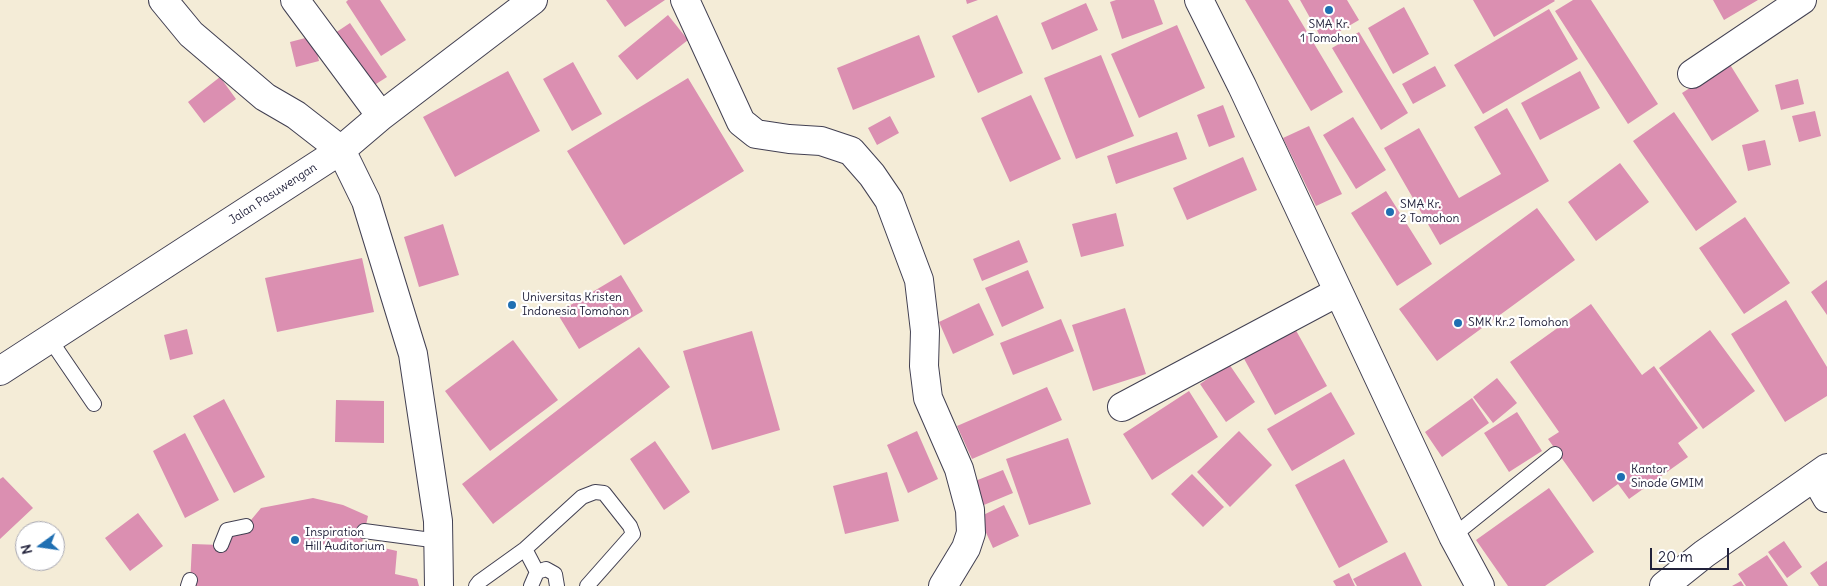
<!DOCTYPE html>
<style>
body{margin:0}
#map{position:relative;width:1827px;height:586px;overflow:hidden;background:#f4ecd7;font-family:Delius,sans-serif}
canvas{display:block}
.north{position:absolute;left:15px;top:521px;width:50px;height:50px;box-sizing:border-box;background:#fff;border:1px solid #a7a7b1;border-radius:50%;rotate:256deg;font-size:14px;font-weight:700;line-height:20px;text-align:center;color:#22223b}
.north::after{content:'';display:block;margin:auto;width:18px;height:22px;background:#1f6fb2;clip-path:polygon(50% 0,100% 100%,50% 72%,0 100%)}
.scale{position:absolute;left:1650px;top:548px;width:79px;height:22px;box-sizing:border-box;border:2px solid #22223b;border-top:0;padding-left:6px;font-size:15px;line-height:18px;white-space:nowrap;color:#22223b;-webkit-text-stroke:4px #fff;paint-order:stroke}
</style>
<div id="map">
<canvas width="1827" height="586"></canvas>
<div class="north">N</div>
<div class="scale">20 m</div>
</div>
<script>
const ctx = document.querySelector('canvas').getContext('2d');
ctx.lineJoin = 'round';
function paint(path, color) { ctx.fillStyle = color; ctx.fill(path, 'evenodd'); }
function stroke(path, color, width, dash) { ctx.strokeStyle = color; ctx.lineWidth = width; ctx.lineCap = dash ? 'butt' : 'round'; ctx.setLineDash(dash || []); ctx.stroke(path); }
function drawText(font, color, halo, rows, align = 'center') {
  ctx.font = font + ' Delius,sans-serif'; ctx.lineWidth = 4.5; ctx.setLineDash([]); ctx.textBaseline = 'middle'; ctx.strokeStyle = halo; ctx.fillStyle = color; for (const [text, x, y, turn = 0] of rows) {
    ctx.save(); ctx.translate(x, y); ctx.rotate((+turn || 0) * Math.PI / 180); ctx.textAlign = isNaN(turn) ? turn : align; if (halo) ctx.strokeText(text, 0, 0); ctx.fillText(text, 0, 0); ctx.restore();
  }
}
paint(new Path2D(`
 M 348,0 L 380,0 L 406,40 L 381,56 L 346,2 Z
 M 606,0 L 665,0 L 625,27 Z
 M 966,0 L 978,0 L 967,4 Z
 M 1116,0 L 1154,0 L 1163,24 L 1122,39 L 1110,2 Z
 M 1245,0 L 1288,0 L 1343,92 L 1311,111 Z
 M 1300,0 L 1347,0 L 1359,20 L 1323,41 Z
 M 1473,0 L 1554,0 L 1555,1 L 1494,37 Z
 M 1573,0 L 1591,0 L 1658,104 L 1628,124 L 1555,11 Z
 M 1713,0 L 1758,0 L 1724,20 Z
 M 1086,3 L 1098,30 L 1052,50 L 1041,23 Z
 M 1404,7 L 1429,54 L 1393,74 L 1368,28 Z
 M 1549,9 L 1578,59 L 1483,114 L 1454,65 Z
 M 668,15 L 688,40 L 637,80 L 618,56 Z
 M 997,15 L 1023,73 L 978,93 L 952,36 Z
 M 350,23 L 387,77 L 365,91 L 329,37 Z
 M 1177,25 L 1205,88 L 1139,118 L 1111,54 Z
 M 1359,32 L 1408,113 L 1381,130 L 1332,48 Z
 M 919,35 L 935,77 L 853,110 L 837,68 Z
 M 313,36 L 319,61 L 296,67 L 290,42 Z
 M 1101,55 L 1134,136 L 1076,159 L 1044,78 Z
 M 573,62 L 602,114 L 572,131 L 543,79 Z
 M 1729,63 L 1759,111 L 1712,141 L 1682,93 Z
 M 1435,66 L 1446,86 L 1413,104 L 1402,84 Z
 M 508,71 L 540,131 L 455,177 L 423,117 Z
 M 1580,71 L 1600,108 L 1540,140 L 1521,103 Z
 M 220,77 L 236,99 L 204,123 L 188,102 Z
 M 688,78 L 744,171 L 624,245 L 567,151 Z
 M 1798,79 L 1804,104 L 1781,110 L 1775,85 Z
 M 1031,95 L 1061,159 L 1010,182 L 981,118 Z
 M 1223,105 L 1235,137 L 1209,147 L 1197,115 Z
 M 1507,108 L 1549,181 L 1440,245 L 1384,148 L 1419,128 L 1459,198 L 1501,174 L 1474,127 Z
 M 1815,111 L 1821,136 L 1799,142 L 1792,116 Z
 M 1674,112 L 1737,202 L 1696,231 L 1633,141 Z
 M 890,116 L 899,133 L 877,145 L 868,128 Z
 M 1353,117 L 1386,170 L 1356,189 L 1323,135 Z
 M 1309,126 L 1342,194 L 1316,206 L 1283,138 Z
 M 1177,132 L 1187,159 L 1116,184 L 1107,156 Z
 M 1765,140 L 1771,165 L 1748,171 L 1742,145 Z
 M 1243,157 L 1257,190 L 1187,220 L 1173,188 Z
 M 1620,163 L 1649,202 L 1596,241 L 1568,202 Z
 M 1386,191 L 1432,264 L 1397,286 L 1351,213 Z
 M 1537,208 L 1575,260 L 1437,361 L 1399,309 Z
 M 1116,213 L 1124,246 L 1081,257 L 1072,224 Z
 M 1745,217 L 1790,283 L 1744,314 L 1699,248 Z
 M 443,224 L 459,275 L 419,287 L 404,237 Z
 M 1019,240 L 1028,262 L 982,281 L 973,259 Z
 M 362,258 L 374,312 L 277,332 L 265,278 Z
 M 1028,270 L 1044,308 L 1002,327 L 985,288 Z
 M 621,275 L 643,311 L 579,349 L 557,313 Z
 M 1827,280 L 1827,315 L 1811,292 Z
 M 1786,300 L 1827,367 L 1827,396 L 1785,422 L 1731,334 Z
 M 979,303 L 994,335 L 953,354 L 939,322 Z
 M 1591,304 L 1642,375 L 1654,366 L 1698,428 L 1678,443 L 1688,457 L 1629,499 L 1618,484 L 1593,502 L 1548,439 L 1559,432 L 1510,362 Z
 M 1125,308 L 1146,374 L 1093,391 L 1072,325 Z
 M 1061,319 L 1074,351 L 1013,375 L 1000,343 Z
 M 1293,325 L 1327,386 L 1275,415 L 1242,355 Z
 M 187,329 L 193,354 L 170,360 L 164,335 Z
 M 1710,330 L 1755,391 L 1703,429 L 1659,368 Z
 M 752,331 L 780,430 L 712,450 L 683,351 Z
 M 513,340 L 558,400 L 490,451 L 445,391 Z
 M 639,347 L 670,387 L 493,524 L 462,484 Z
 M 1229,364 L 1255,402 L 1226,422 L 1200,384 Z
 M 1497,378 L 1517,403 L 1493,423 L 1473,397 Z
 M 1047,387 L 1062,420 L 972,459 L 957,426 Z
 M 1189,391 L 1218,437 L 1152,480 L 1123,434 Z
 M 1331,392 L 1355,434 L 1292,471 L 1267,429 Z
 M 1472,398 L 1489,423 L 1442,457 L 1425,432 Z
 M 224,399 L 265,477 L 234,493 L 193,416 Z
 M 336,400 L 384,401 L 384,443 L 335,442 Z
 M 1517,412 L 1542,451 L 1509,472 L 1484,433 Z
 M 917,431 L 938,479 L 908,493 L 887,445 Z
 M 1239,431 L 1272,465 L 1230,507 L 1197,472 Z
 M 185,433 L 219,500 L 185,518 L 153,451 Z
 M 1068,438 L 1091,504 L 1029,525 L 1006,459 Z
 M 655,441 L 690,492 L 664,510 L 630,459 Z
 M 1344,459 L 1388,542 L 1339,568 L 1295,485 Z
 M 1003,470 L 1013,493 L 979,507 L 970,483 Z
 M 887,472 L 899,521 L 845,534 L 833,486 Z
 M 1192,474 L 1224,507 L 1203,527 L 1171,494 Z
 M 3,477 L 33,508 L 0,539 L 0,479 Z
 M 1549,488 L 1594,552 L 1545,586 L 1508,586 L 1476,540 Z
 M 313,498 L 343,505 L 368,516 L 362,543 L 397,551 L 395,574 L 417,579 L 419,586 L 190,586 L 192,544 L 221,545 L 246,526 L 261,508 Z
 M 1004,505 L 1019,536 L 993,548 L 979,517 Z
 M 138,513 L 163,546 L 130,571 L 105,538 Z
 M 1784,541 L 1802,567 L 1787,578 L 1768,552 Z
 M 1405,552 L 1422,586 L 1357,586 L 1353,579 Z
 M 1767,555 L 1788,586 L 1746,586 L 1738,574 Z
 M 1827,561 L 1827,586 L 1819,586 L 1810,573 Z
 M 1349,573 L 1355,586 L 1336,586 L 1333,581 Z
 M 1741,581 L 1744,586 L 1732,586 Z`), '#db8fb1');
const lane = new Path2D(`
 M 49,338 L 94,404
 M 364,531 L 439,541
 M 1453,536 L 1555,454
 M 221,545 L 227,530 L 246,526
 M 525,549 L 537,572
 M 188,586 L 190,580
 M 476,586 L 479,582 L 525,549 L 582,497 L 595,492 L 604,493 L 630,526 L 633,534 L 587,586
 M 531,586 L 537,572 L 546,569 L 555,574 L 557,586`);
const street = new Path2D(`
 M 163,0 L 191,34 L 265,97 L 296,115 L 341,150 L 366,201 L 413,354 L 438,521 L 439,586
 M 295,0 L 381,116
 M 685,0 L 741,122 L 756,134 L 789,139 L 821,141 L 851,151 L 872,175 L 889,200 L 919,280 L 925,331 L 924,366 L 928,398 L 959,469 L 970,510 L 971,533 L 966,548 L 943,586
 M 1199,0 L 1242,86 L 1453,536 L 1480,586
 M 1692,74 L 1802,0
 M 0,371 L 341,150 L 381,116 L 533,0
 M 1122,407 L 1338,292
 M 1815,477 L 1827,498`);
const highway = new Path2D(`
 M 1664,586 L 1704,554 L 1827,468`);
stroke(lane, '#424052', 16);
stroke(street, '#424052', 30);
stroke(highway, '#424052', 30);
stroke(lane, '#fff', 14);
stroke(street, '#fff', 28);
stroke(highway, '#fff', 28);
for (const [x, y, r, color] of [
 [1329,10,5,"#1f6fb2"],
 [1390,212,5,"#1f6fb2"],
 [512,305,5,"#1f6fb2"],
 [1458,323,5,"#1f6fb2"],
 [1621,477,5,"#1f6fb2"],
 [295,540,5,"#1f6fb2"]
]) { const dot = new Path2D(); dot.arc(x, y, r, 0, 2 * Math.PI); ctx.fillStyle = color; ctx.fill(dot); stroke(dot, '#fff', 2); }
drawText('12px', '#22223b', '#fff', [
 ["SMA Kr.",1329,25,"center"],
 ["1 Tomohon",1329,39,"center"],
 ["SMA Kr.",1400,205],
 ["2 Tomohon",1400,219],
 ["Universitas Kristen",522,298],
 ["Indonesia Tomohon",522,312],
 ["SMK Kr.2 Tomohon",1468,323],
 ["Kantor",1631,470],
 ["Sinode GMIM",1631,484],
 ["Inspiration",305,533],
 ["Hill Auditorium",305,547]
], 'left');
drawText('12px', '#22223b', '#fff', [
 ["Jalan Pasuwengan",273,194,-33]
]);
</script>
